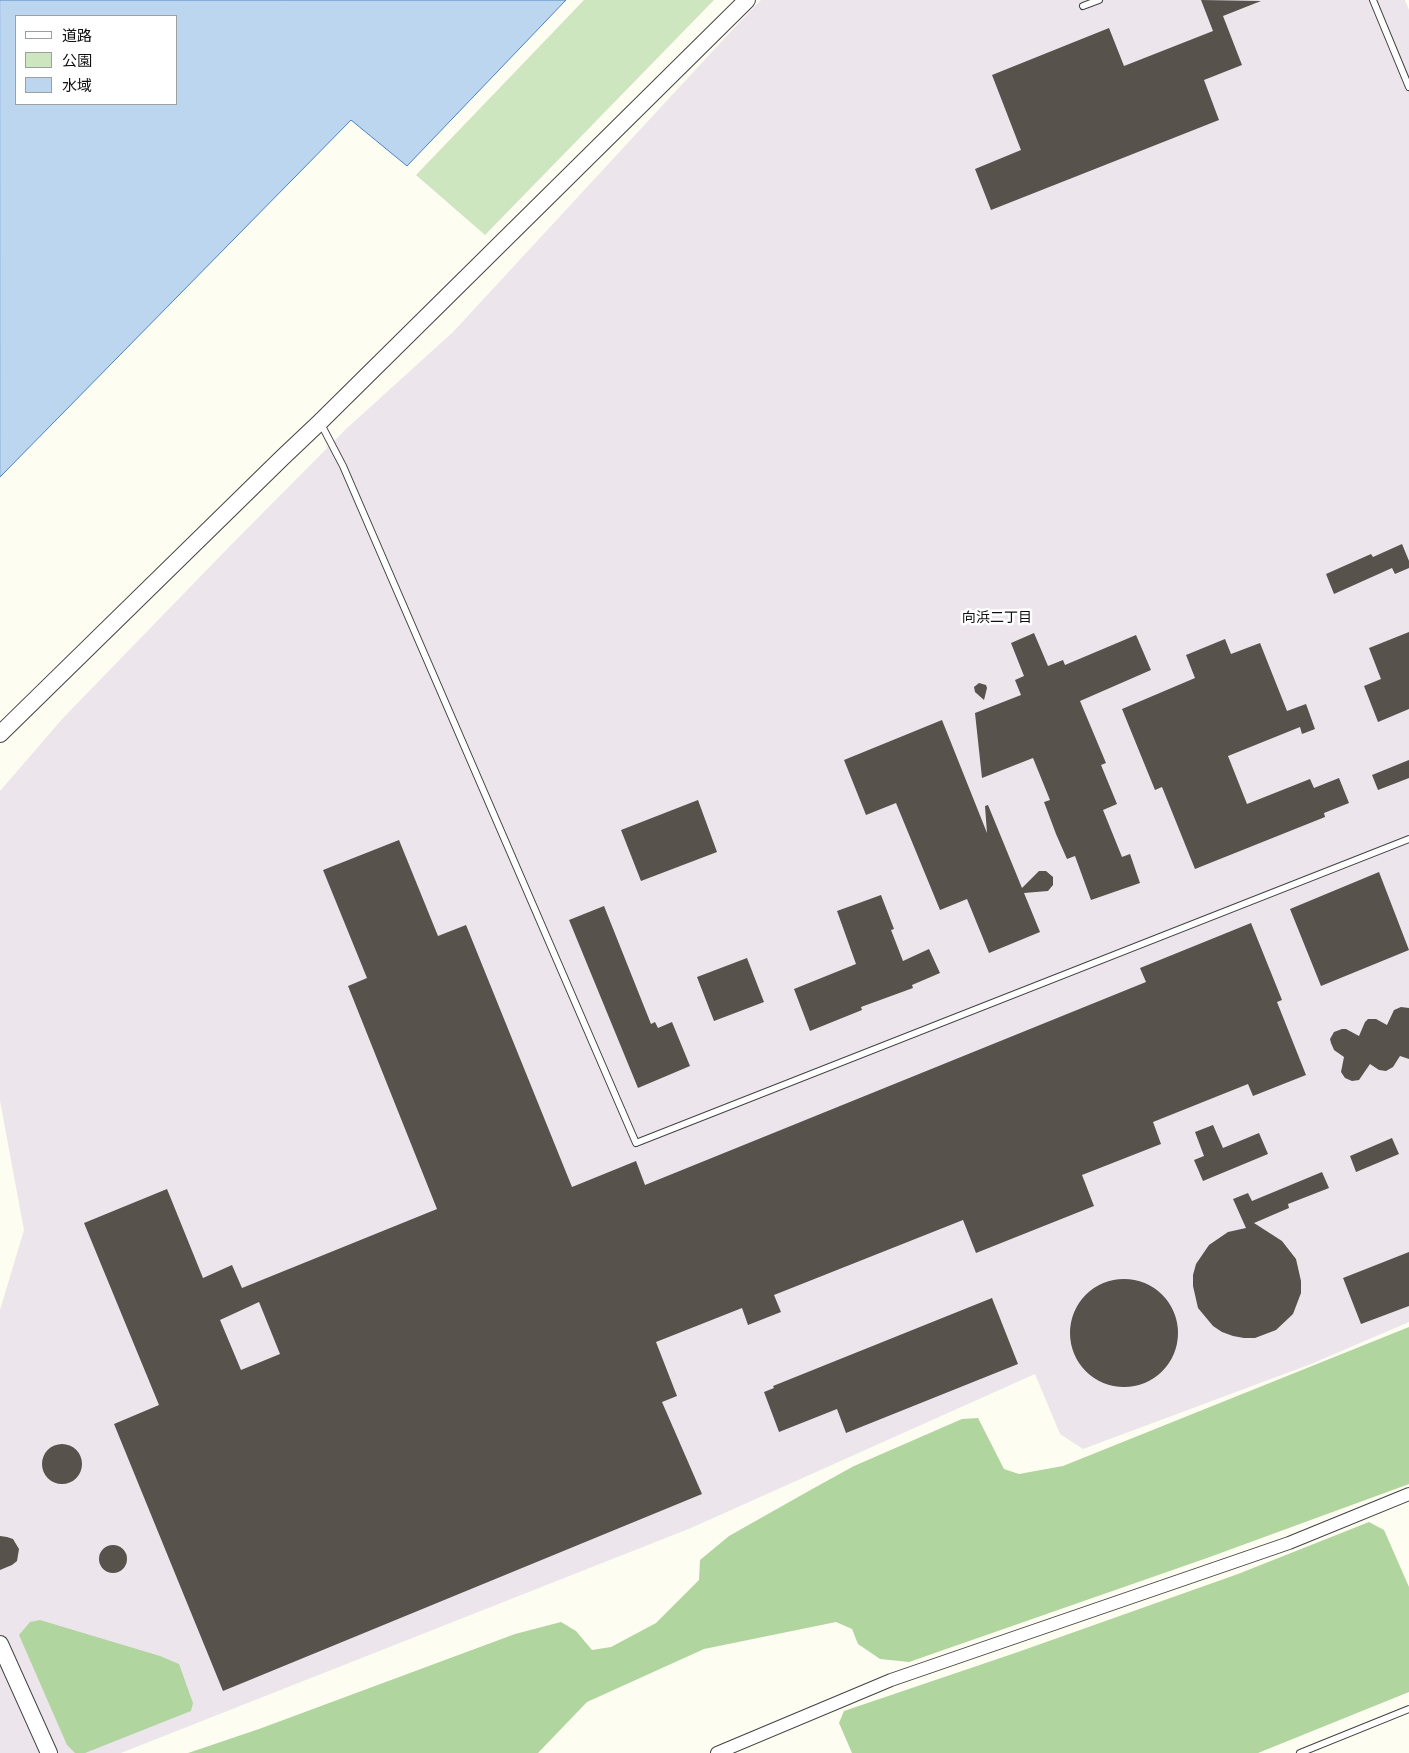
<!DOCTYPE html>
<meta charset="utf-8">
<style>
body{margin:0}
#map{position:relative;width:1409px;height:1753px;overflow:hidden;background:#fefdf2;font-family:"PT Serif","Noto Sans JP",serif}
canvas{display:block}
.legend{position:absolute;left:15px;top:15px;width:162px;height:90px;box-sizing:border-box;background:#fff;border:1px solid #9f9f9f;margin:0;padding:6px 9px;list-style:none;font-size:15px;color:#0f0f0f}
.legend li{display:flex;align-items:center;gap:10px;height:25px}
.legend b{width:25px;border:1px solid #9f9f9f}
</style>
<div id="map">
<canvas width="1409" height="1753"></canvas>
<ul class="legend">
<li><b style="height:6px;background:#fff"></b>道路</li>
<li><b style="height:14px;background:#cee6bf"></b>公園</li>
<li><b style="height:14px;background:#bcd6f0"></b>水域</li>
</ul>
</div>
<script>
const ctx = document.querySelector('canvas').getContext('2d');
ctx.lineJoin = 'round';
function paint(path, color) { ctx.fillStyle = color; ctx.fill(path, 'evenodd'); }
function stroke(path, color, width, dash) { ctx.strokeStyle = color; ctx.lineWidth = width; ctx.lineCap = dash ? 'butt' : 'round'; ctx.setLineDash(dash || []); ctx.stroke(path); }
function drawText(font, color, halo, rows, align = 'center') {
  ctx.font = font + ' "PT Serif","Noto Sans JP",serif'; ctx.lineWidth = 5; ctx.setLineDash([]); ctx.textBaseline = 'middle'; ctx.strokeStyle = halo; ctx.fillStyle = color; for (const [text, x, y, turn = 0] of rows) {
    ctx.save(); ctx.translate(x, y); ctx.rotate((+turn || 0) * Math.PI / 180); ctx.textAlign = isNaN(turn) ? turn : align; if (halo) ctx.strokeText(text, 0, 0); ctx.fillText(text, 0, 0); ctx.restore();
  }
}
paint(new Path2D(`
 M 761,0 L 1405,0 L 1409,10 L 1409,1322 L 1311,1364 L 1083,1449 L 1060,1434 L 1035,1374 L 691,1528 L 121,1753 L 0,1753 L 0,1310 L 24,1230 L 0,1101 L 0,791 L 63,718 L 229,547 L 346,429 L 453,332 L 734,28 Z`), '#ede5ec');
paint(new Path2D(`
 M 584,0 L 714,0 L 485,235 L 416,175 Z`), '#cee6bf');
paint(new Path2D(`
 M 1409,1327 L 1409,1484 L 1207,1558 L 909,1662 L 880,1659 L 858,1644 L 852,1629 L 836,1622 L 704,1649 L 587,1702 L 538,1753 L 188,1753 L 259,1729 L 515,1634 L 561,1622 L 576,1631 L 592,1650 L 611,1647 L 656,1623 L 699,1580 L 700,1560 L 729,1536 L 814,1488 L 854,1466 L 962,1419 L 978,1418 L 1004,1469 L 1019,1474 L 1063,1466 Z
 M 1369,1522 L 1384,1530 L 1409,1587 L 1409,1692 L 1258,1753 L 852,1753 L 839,1723 L 844,1711 L 1018,1652 L 1238,1574 Z
 M 40,1620 L 160,1656 L 179,1664 L 193,1703 L 191,1711 L 85,1753 L 75,1753 L 67,1745 L 19,1635 L 30,1622 Z`), '#b1d59f');
const water = new Path2D(`
 M 0,0 L 566,0 L 407,166 L 351,120 L 0,477 ZM 16,16 L 176,16 L 176,104 L 16,104 Z`);
paint(water, '#bcd6f0');
stroke(water, '#4a83c0', 1);
paint(new Path2D(`
 M 1201,0 L 1261,1 L 1223,16 L 1242,65 L 1204,80 L 1219,120 L 991,210 L 975,169 L 1021,150 L 992,75 L 1109,28 L 1124,66 L 1213,31 Z
 M 1402,544 L 1409,561 L 1409,568 L 1395,574 L 1392,568 L 1334,594 L 1326,574 L 1371,554 L 1373,557 Z
 M 1409,632 L 1409,709 L 1378,722 L 1364,686 L 1381,679 L 1369,648 Z
 M 1034,633 L 1048,666 L 1063,660 L 1065,665 L 1136,635 L 1151,670 L 1080,701 L 1106,763 L 1101,765 L 1117,804 L 1103,810 L 1122,857 L 1130,854 L 1140,883 L 1091,900 L 1075,856 L 1067,859 L 1056,834 L 1044,802 L 1050,800 L 1033,758 L 982,778 L 975,713 L 1021,695 L 1015,680 L 1024,676 L 1011,643 Z
 M 1225,639 L 1231,654 L 1260,643 L 1287,711 L 1306,704 L 1315,729 L 1302,734 L 1300,727 L 1228,756 L 1247,804 L 1310,779 L 1314,788 L 1339,778 L 1349,803 L 1324,813 L 1325,817 L 1195,869 L 1162,787 L 1155,790 L 1122,709 L 1195,678 L 1186,655 Z
 M 979,683 L 986,685 L 987,688 L 984,700 L 975,692 L 974,687 Z
 M 942,720 L 987,833 L 985,806 L 988,805 L 1022,888 L 1039,871 L 1046,871 L 1053,877 L 1053,885 L 1048,891 L 1024,893 L 1040,932 L 989,953 L 967,899 L 940,910 L 896,803 L 866,815 L 844,760 Z
 M 1409,760 L 1409,778 L 1378,790 L 1372,775 Z
 M 698,800 L 717,852 L 641,881 L 621,830 Z
 M 399,840 L 438,936 L 466,925 L 572,1187 L 636,1161 L 645,1185 L 1146,982 L 1140,968 L 1251,923 L 1282,1000 L 1277,1002 L 1306,1075 L 1253,1096 L 1248,1084 L 1153,1122 L 1161,1144 L 1082,1175 L 1094,1206 L 976,1253 L 963,1220 L 774,1295 L 781,1312 L 748,1325 L 742,1308 L 656,1342 L 677,1396 L 662,1402 L 702,1494 L 223,1691 L 114,1424 L 159,1405 L 84,1223 L 167,1189 L 203,1278 L 232,1265 L 242,1288 L 437,1209 L 348,986 L 367,978 L 323,870 ZM 259,1302 L 280,1354 L 241,1370 L 220,1320 Z
 M 1379,872 L 1409,950 L 1321,986 L 1290,909 Z
 M 881,895 L 894,929 L 891,930 L 903,961 L 929,949 L 940,973 L 912,985 L 913,988 L 861,1007 L 862,1010 L 810,1031 L 794,989 L 856,964 L 837,911 Z
 M 604,906 L 651,1024 L 655,1022 L 658,1028 L 672,1022 L 690,1066 L 638,1088 L 569,920 Z
 M 747,958 L 764,1002 L 714,1021 L 697,977 Z
 M 1401,1007 L 1409,1008 L 1409,1059 L 1400,1056 L 1393,1067 L 1386,1071 L 1379,1070 L 1370,1064 L 1359,1080 L 1352,1081 L 1345,1078 L 1341,1072 L 1344,1057 L 1334,1050 L 1331,1043 L 1330,1039 L 1334,1032 L 1342,1029 L 1346,1029 L 1359,1036 L 1365,1022 L 1368,1019 L 1376,1019 L 1387,1025 L 1394,1010 Z
 M 1213,1125 L 1223,1148 L 1259,1133 L 1268,1154 L 1203,1181 L 1194,1160 L 1204,1156 L 1195,1132 Z
 M 1392,1138 L 1399,1154 L 1356,1172 L 1350,1156 Z
 M 1322,1172 L 1329,1188 L 1288,1204 L 1289,1208 L 1254,1223 L 1282,1241 L 1296,1259 L 1301,1281 L 1301,1293 L 1293,1314 L 1276,1330 L 1255,1338 L 1244,1338 L 1233,1336 L 1222,1332 L 1213,1326 L 1198,1308 L 1193,1286 L 1193,1275 L 1196,1264 L 1209,1245 L 1228,1232 L 1246,1228 L 1233,1199 L 1248,1193 L 1252,1201 Z
 M 1409,1252 L 1409,1306 L 1361,1324 L 1343,1278 Z
 M1070 1333a54 54 0 1 1 108 0a54 54 0 1 1-108 0Z
 M 992,1298 L 1018,1364 L 846,1433 L 837,1409 L 779,1432 L 764,1392 L 774,1388 L 773,1386 Z
 M42 1464a20 20 0 1 1 40 0a20 20 0 1 1-40 0Z
 M 0,1536 L 7,1537 L 13,1539 L 19,1549 L 17,1561 L 12,1565 L 0,1570 Z
 M99 1559a14 14 0 1 1 28 0a14 14 0 1 1-28 0Z`), '#57524c');
const service = new Path2D(`
 M 1373,0 L 1409,87
 M 1083,6 L 1099,0
 M 321,424 L 343,466 L 636,1143 L 1409,839
 M 1300,1753 L 1409,1709`);
const minor = new Path2D(`
 M 717,1753 L 891,1680 L 1289,1543 L 1409,1494`);
const tertiary = new Path2D(`
 M 0,734 L 282,458 L 320,422 L 747,0
 M 0,1644 L 49,1753`);
stroke(service, '#424242', 8);
stroke(minor, '#424242', 14);
stroke(tertiary, '#424242', 18);
stroke(service, '#fff', 6);
stroke(minor, '#fff', 12);
stroke(tertiary, '#fff', 16);
drawText('14px', '#0f0f0f', '#fff', [
 ["向浜二丁目",997,618]
]);
</script>
